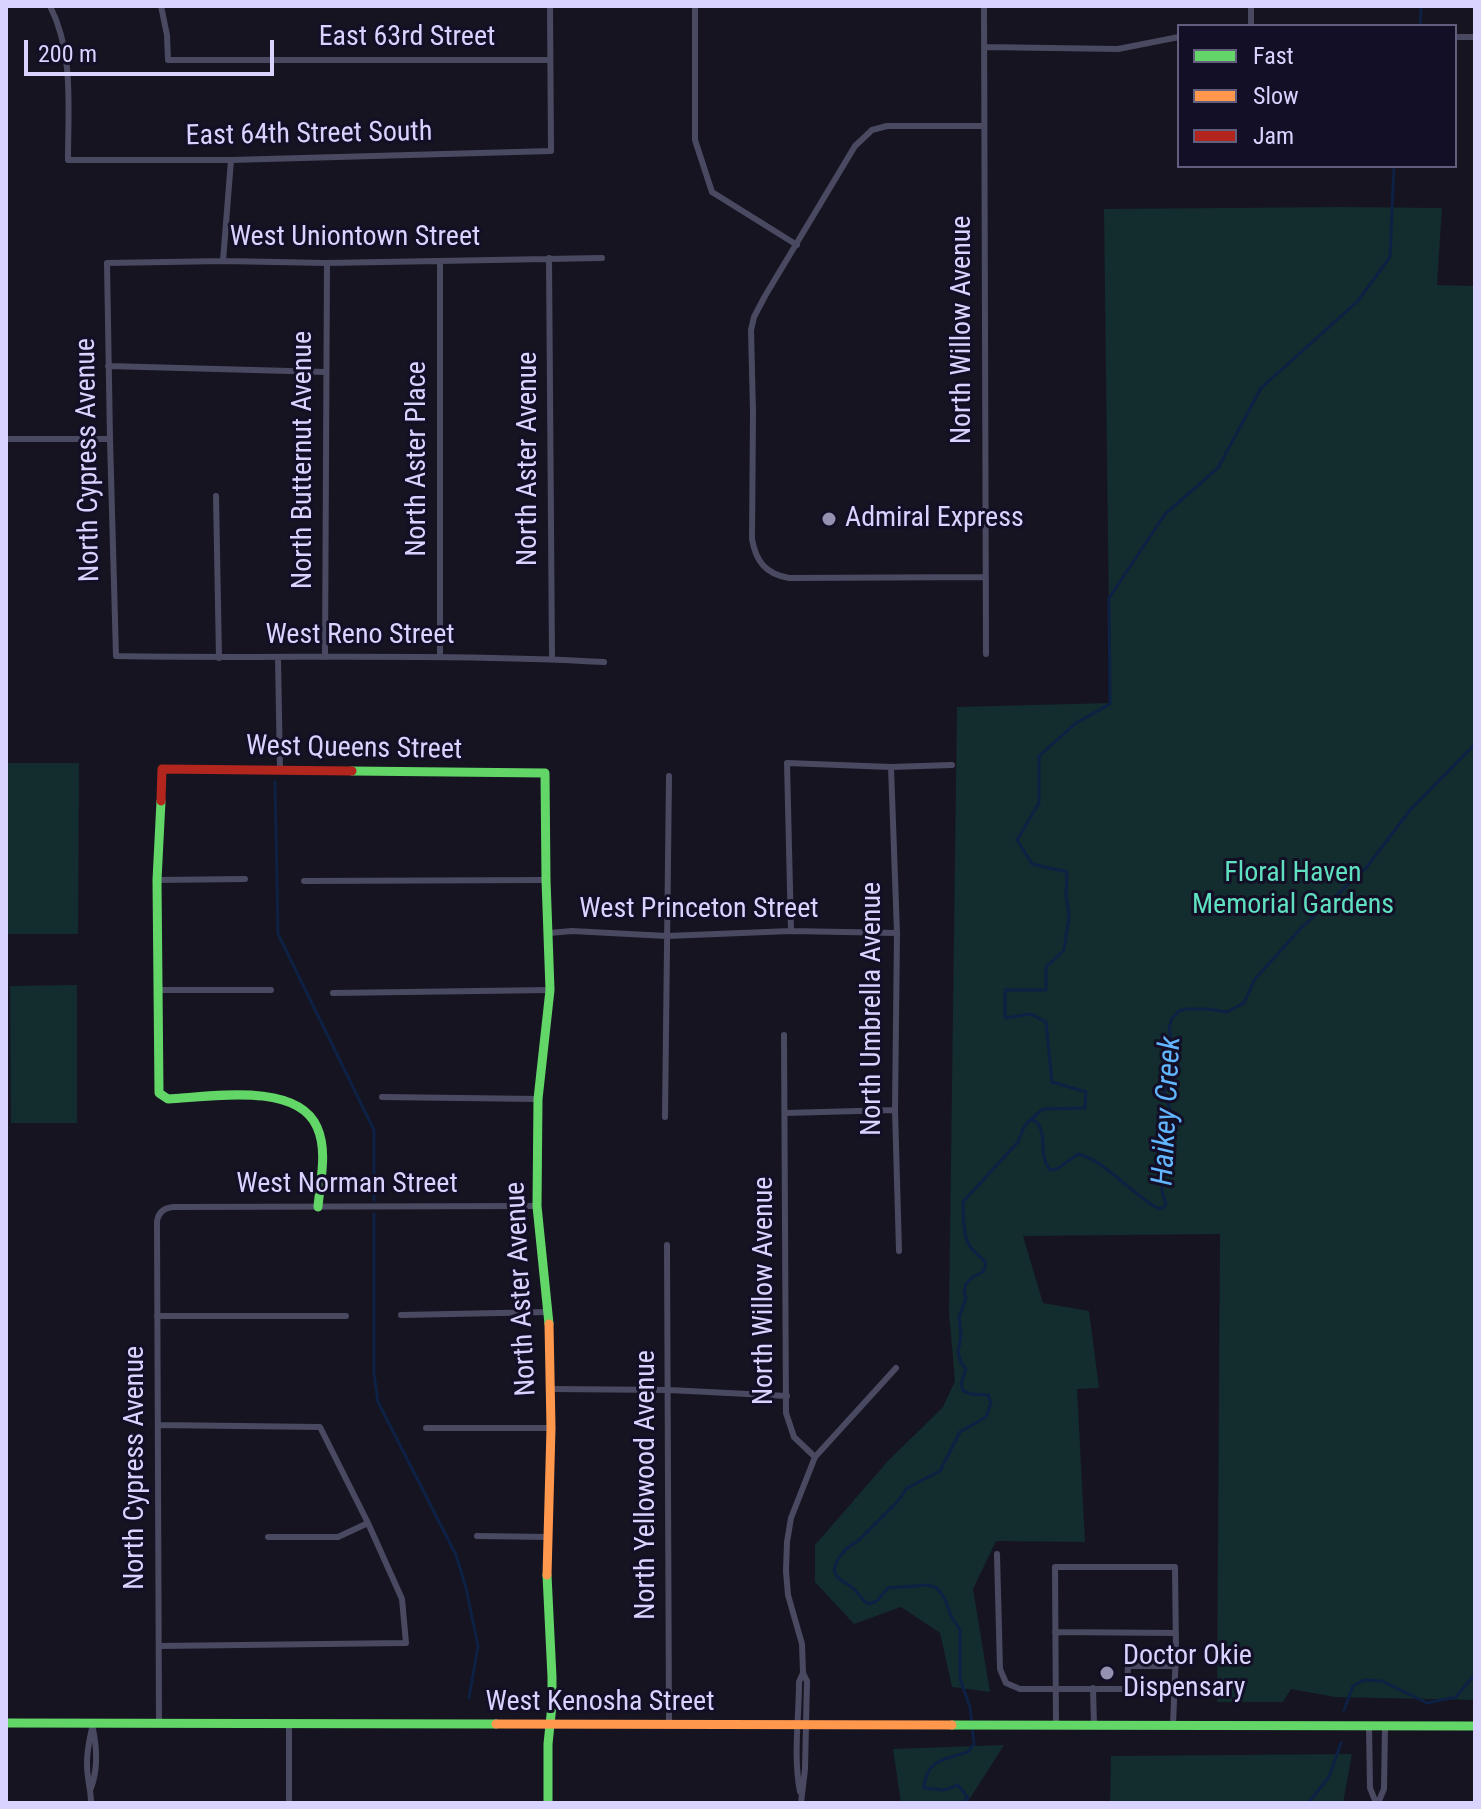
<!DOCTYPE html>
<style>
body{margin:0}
#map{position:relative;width:1481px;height:1809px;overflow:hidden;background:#161421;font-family:"Roboto Condensed",sans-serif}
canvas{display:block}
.frame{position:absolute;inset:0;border:8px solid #d9d4ff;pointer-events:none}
.legend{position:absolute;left:1177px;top:24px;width:280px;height:144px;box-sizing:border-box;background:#130f26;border:2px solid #625e7d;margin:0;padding:10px 14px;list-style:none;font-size:24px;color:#d9d4ff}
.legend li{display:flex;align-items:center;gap:16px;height:40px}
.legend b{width:40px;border:2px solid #625e7d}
.scale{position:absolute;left:24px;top:40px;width:250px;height:36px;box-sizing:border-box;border:4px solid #d9d4ff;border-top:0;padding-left:10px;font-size:24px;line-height:28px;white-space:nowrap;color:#d9d4ff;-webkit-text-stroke:6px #130f26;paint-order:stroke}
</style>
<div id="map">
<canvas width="1481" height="1809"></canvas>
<div class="frame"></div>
<ul class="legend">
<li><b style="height:10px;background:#63d668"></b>Fast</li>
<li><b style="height:10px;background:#ff974d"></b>Slow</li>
<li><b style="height:10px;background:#b3261e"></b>Jam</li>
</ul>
<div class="scale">200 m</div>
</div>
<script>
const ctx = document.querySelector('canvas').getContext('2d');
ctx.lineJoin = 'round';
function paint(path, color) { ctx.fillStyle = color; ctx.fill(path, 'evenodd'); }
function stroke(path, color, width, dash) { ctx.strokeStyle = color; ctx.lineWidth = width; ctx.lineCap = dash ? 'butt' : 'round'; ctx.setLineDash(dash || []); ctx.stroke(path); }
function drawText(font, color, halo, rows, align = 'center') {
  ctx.font = font + ' "Roboto Condensed",sans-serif'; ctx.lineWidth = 6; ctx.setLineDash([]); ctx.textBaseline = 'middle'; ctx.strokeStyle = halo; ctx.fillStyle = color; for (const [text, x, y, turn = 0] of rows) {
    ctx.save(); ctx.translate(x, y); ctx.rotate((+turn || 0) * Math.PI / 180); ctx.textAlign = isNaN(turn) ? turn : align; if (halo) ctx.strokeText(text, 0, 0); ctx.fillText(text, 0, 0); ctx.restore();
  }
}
paint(new Path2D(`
 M 1342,207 L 1442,208 L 1437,285 L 1475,286 L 1475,1700 L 1335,1697 L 1291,1689 L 1283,1702 L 1217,1702 L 1220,1234 L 1023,1236 L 1043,1303 L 1089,1311 L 1099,1388 L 1077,1389 L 1085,1542 L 996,1541 L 973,1589 L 990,1692 L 952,1687 L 940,1633 L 901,1607 L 854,1624 L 815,1582 L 815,1545 L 887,1462 L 943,1407 L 955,1381 L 949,1312 L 957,707 L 1110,703 L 1104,209 Z
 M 6,763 L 79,763 L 78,934 L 6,934 Z
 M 77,985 L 77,1123 L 11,1123 L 10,986 Z
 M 1004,1745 L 967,1803 L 901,1803 L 893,1749 Z
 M 1352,1754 L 1343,1803 L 1110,1803 L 1111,1756 Z`), '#132c2d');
stroke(new Path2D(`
 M 1420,26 L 1421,6
 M 275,782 L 278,934 L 374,1130 L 374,1200
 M 1030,1120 L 1043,1109 L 1085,1108 L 1086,1092 L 1052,1082 L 1046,1022 L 1031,1014 L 1005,1018 L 1005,990 L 1046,990 L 1046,967 L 1064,950 L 1069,916 L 1066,895 L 1067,872 L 1032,864 L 1017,840 L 1039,803 L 1039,756 L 1076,723 L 1110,704 L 1109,598 L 1165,514 L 1218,468 L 1261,388 L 1358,301 L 1390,257 L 1394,166
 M 374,1214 L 374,1373 L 378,1402 L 456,1555 L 466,1588 L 478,1646 L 469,1698
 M 1344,1710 L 1353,1686 L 1364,1680 L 1382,1681 L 1427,1703 L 1456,1697 L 1475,1674
 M 962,1803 L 968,1798 L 958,1785 L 944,1790 L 924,1788 C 926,1759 946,1759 968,1752 L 974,1744 L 970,1707 L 960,1679 L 960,1630 L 951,1616 L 945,1599 L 937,1588 L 928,1585 L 888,1588 L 877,1601 L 869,1604 C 861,1600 860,1595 854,1589 C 845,1581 838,1582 834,1570 L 838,1559 L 846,1549 L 859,1540 L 898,1501 L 907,1488 L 940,1471 L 960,1432 L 986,1417 L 991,1403 L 988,1395 L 971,1394 L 963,1391 L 961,1383 L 966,1369 L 961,1363 L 958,1352 L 961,1336 L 959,1317 L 966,1298 L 964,1292 L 966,1284 L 973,1277 L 983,1272 L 986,1264 C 982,1257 977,1255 972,1249 C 962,1238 964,1216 963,1202 L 1018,1142 L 1024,1127 L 1029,1121 L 1034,1120 C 1049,1130 1037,1154 1050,1170 L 1057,1169 L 1078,1154 C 1105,1160 1133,1196 1159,1209 L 1164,1207 L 1166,1204 L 1162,1191 L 1162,1172 L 1166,1161 L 1169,1142 L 1170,1108 L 1164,1094 L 1167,1080 L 1172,1069 L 1173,1050 L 1169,1028 L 1172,1018 L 1179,1011 L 1186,1009 L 1208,1009 L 1227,1012 L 1244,1003 L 1255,979 L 1301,928 L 1366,868 L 1411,809 L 1475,744
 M 1308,1803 L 1329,1777 L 1341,1743`), '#0d2144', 3);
stroke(new Path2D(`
 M 50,6 C 74,53 68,108 68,160 L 231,160 L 551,151 L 550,6
 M 161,6 L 167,35 L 168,60 L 550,60
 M 695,6 L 695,140 L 712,192 L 797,245
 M 984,6 L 986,654
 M 1251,6 L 1251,26
 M 1455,37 L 1475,37
 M 984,47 L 1118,49 L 1179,37
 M 984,126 L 887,126 L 872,130 L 855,146 L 765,296 L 754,317 L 751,330 L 753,412 L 752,539 C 756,562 766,574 789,578 L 986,577
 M 549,258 L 552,659
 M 602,258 L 327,263 L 223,261 L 107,263 L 110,439 L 116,656 C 279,659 441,653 604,662
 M 223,261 L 231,160
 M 440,261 L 440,657
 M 108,366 L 326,372
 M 6,439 L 110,439
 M 216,496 L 219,658
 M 325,657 L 327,263
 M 278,658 L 280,770
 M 891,767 L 897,933 L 895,1110 L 899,1251
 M 157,880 L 245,879
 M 304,881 L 546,880
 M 791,931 L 787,763 L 891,767 L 952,765
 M 549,933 L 572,931 L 667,936 L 791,931 L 897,933
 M 158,990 L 271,990
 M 333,993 L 550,990
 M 784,1035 L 786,1413 L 794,1437 L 815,1457
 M 382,1097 L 538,1099
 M 785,1113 L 895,1110
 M 665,1117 L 669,776
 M 667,1245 L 669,1725
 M 401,1315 L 549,1312
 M 157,1316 L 346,1316
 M 550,1389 L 669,1390 L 787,1396
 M 158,1425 L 320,1427 L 368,1523 L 402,1599 L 406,1643 L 159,1646
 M 426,1428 L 551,1428
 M 477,1536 L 548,1537
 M 268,1537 L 338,1537 L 368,1523
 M 997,1554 L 1000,1669 L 1006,1683 L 1020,1689 L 1127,1689 L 1128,1666 L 1176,1666
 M 1055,1632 L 1176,1633
 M 1093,1688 L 1094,1725
 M 159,1723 L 157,1222 C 158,1213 163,1208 173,1207 L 537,1206
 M 289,1724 L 289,1803
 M 1056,1725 L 1055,1567 L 1175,1567 L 1176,1651 L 1173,1725
 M 1369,1726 L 1370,1788 L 1376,1803
 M 91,1788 C 98,1769 97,1748 93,1729
 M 800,1792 C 793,1755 799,1720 799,1682 L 803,1673
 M 91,1803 C 91,1793 89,1786 88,1777 C 85,1759 89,1741 93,1724
 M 801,1803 L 805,1769 L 807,1681 L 803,1673 L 802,1644 L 788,1595 L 786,1571 L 787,1542 L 791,1518 L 815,1457 L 896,1368
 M 1378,1803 L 1384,1789 L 1385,1726`), '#4a4962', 6);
stroke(new Path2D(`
 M 352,771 L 545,773 L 546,880 L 550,990 L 538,1099 L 537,1206 L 549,1324
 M 161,801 L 157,880 L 159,1093 L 168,1099 C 208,1097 297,1081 317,1127 C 328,1151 320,1182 318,1207
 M 547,1575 L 552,1677 L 552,1705 L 548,1744 L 548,1803
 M 6,1723 L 496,1724
 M 952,1725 L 1475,1726`), '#63d668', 9);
stroke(new Path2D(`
 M 547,1575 L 551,1428 L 549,1324
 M 496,1724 L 952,1725`), '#ff974d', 9);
stroke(new Path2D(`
 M 161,801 L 162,769 L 352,771`), '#b3261e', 9);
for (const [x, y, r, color] of [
 [829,519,8,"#9591b1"],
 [1107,1673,8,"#9591b1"]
]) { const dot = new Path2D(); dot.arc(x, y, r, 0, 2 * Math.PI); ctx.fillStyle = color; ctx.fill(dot); stroke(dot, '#130f26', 3); }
drawText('28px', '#d9d4ff', '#130f26', [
 ["East 63rd Street",407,38],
 ["East 64th Street South",309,135,-1],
 ["West Uniontown Street",355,238],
 ["North Willow Avenue",963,330,-90],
 ["North Aster Place",418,459,-90],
 ["North Aster Avenue",529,459,-90],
 ["North Cypress Avenue",89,460,-91],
 ["North Butternut Avenue",304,460,-90],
 ["West Reno Street",360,636],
 ["West Queens Street",354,749,1],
 ["West Princeton Street",699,910],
 ["North Umbrella Avenue",873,1009,-90],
 ["West Norman Street",347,1185],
 ["North Aster Avenue",522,1289,-93],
 ["North Willow Avenue",765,1291,-90],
 ["North Cypress Avenue",136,1468,-90],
 ["North Yellowood Avenue",647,1485,-90],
 ["West Kenosha Street",600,1703]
]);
drawText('28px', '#d9d4ff', '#130f26', [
 ["Admiral Express",845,519],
 ["Doctor Okie",1123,1657],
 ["Dispensary",1123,1689]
], 'left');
drawText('28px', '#5fe0c0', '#130f26', [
 ["Floral Haven",1293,874],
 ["Memorial Gardens",1293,906]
]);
drawText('italic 30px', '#62b6ff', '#130f26', [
 ["Haikey Creek",1168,1111,-87]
]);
</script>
